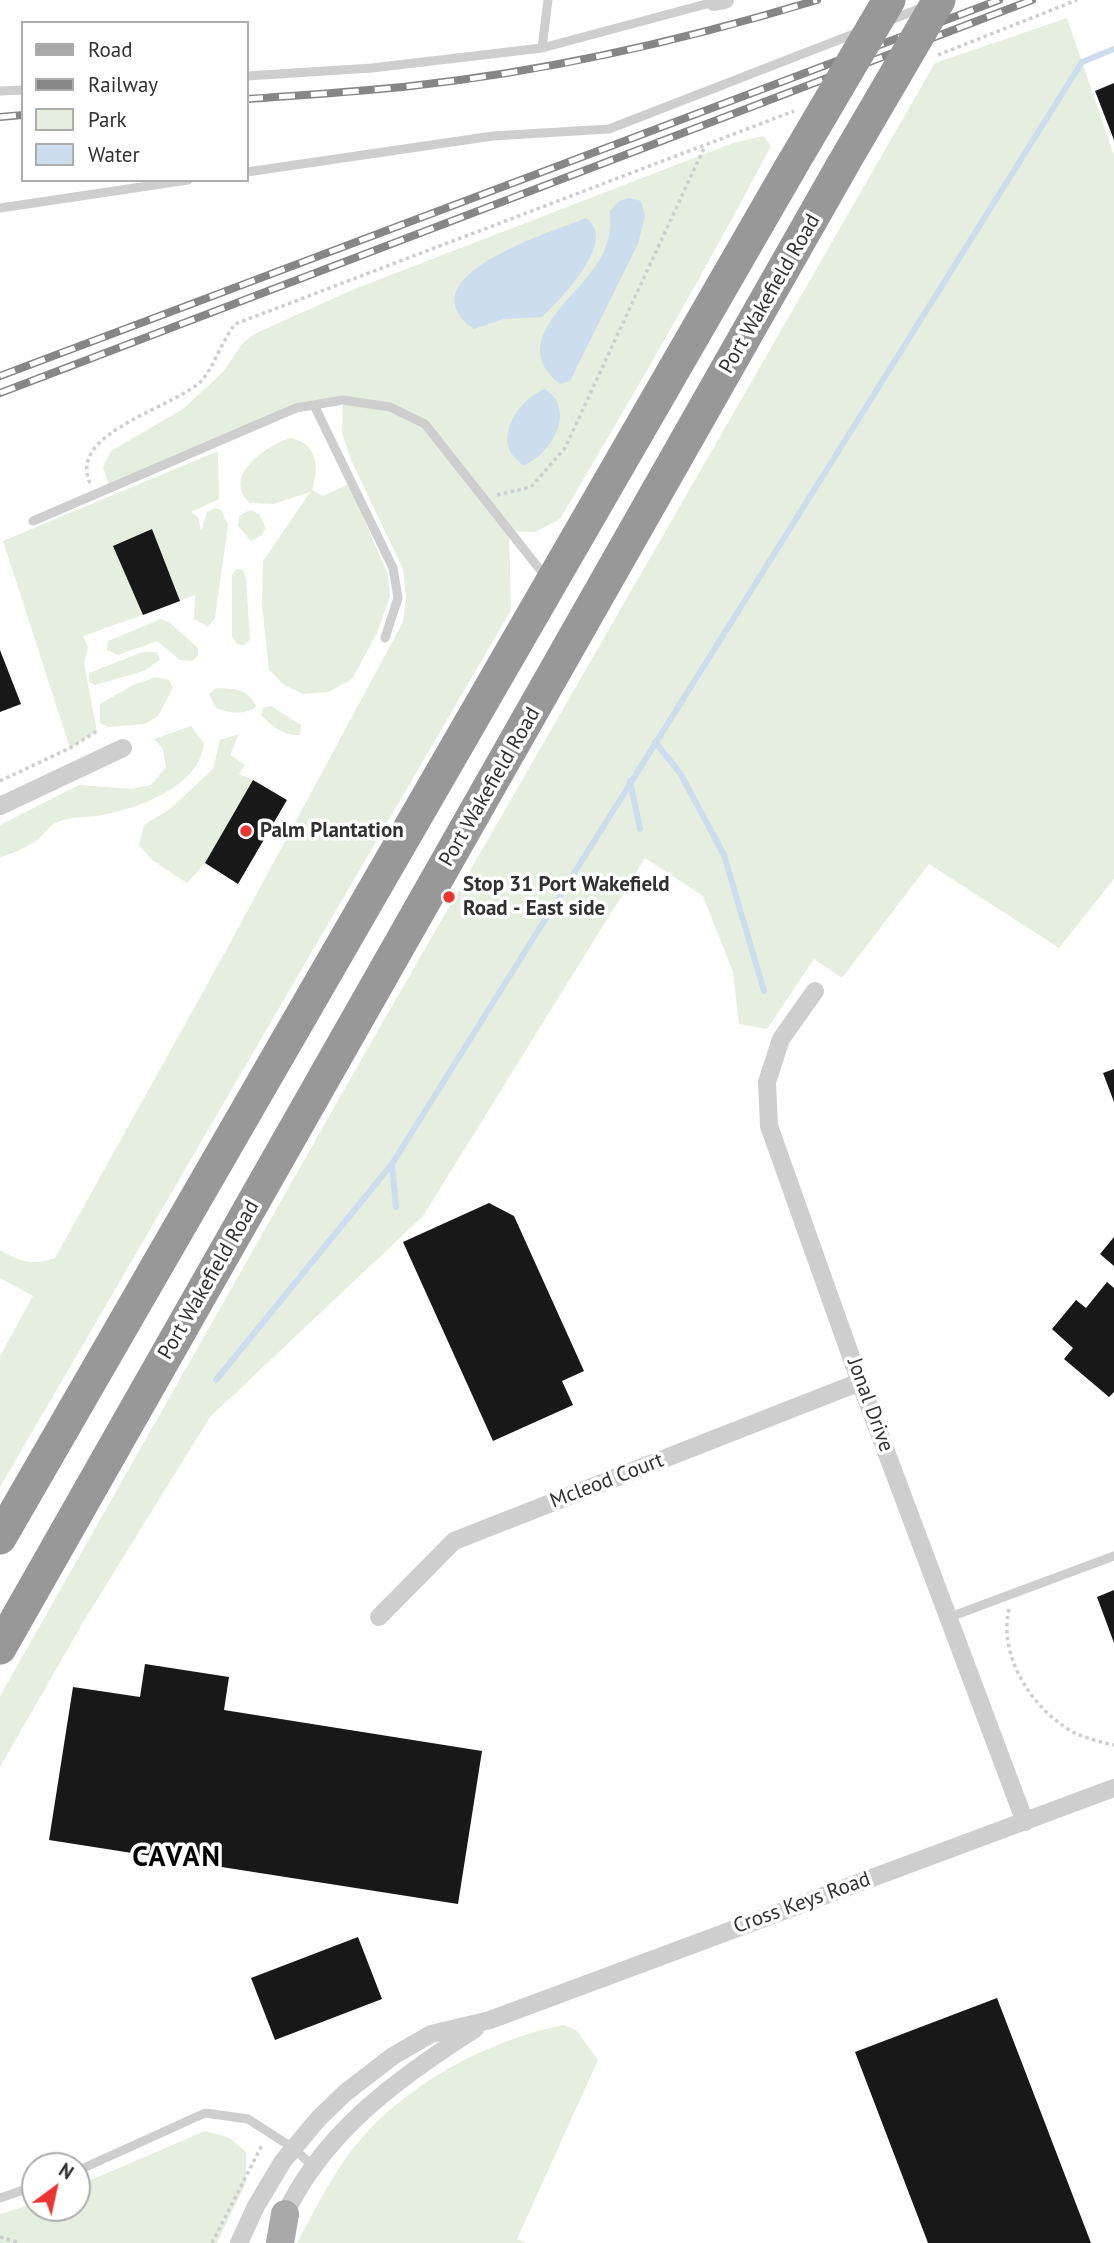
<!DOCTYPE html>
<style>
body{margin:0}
#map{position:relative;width:1114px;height:2243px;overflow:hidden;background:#fff;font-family:"PT Sans",sans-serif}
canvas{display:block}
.legend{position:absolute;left:21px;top:21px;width:228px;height:161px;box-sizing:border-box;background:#fff;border:2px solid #adadad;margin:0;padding:9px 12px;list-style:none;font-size:21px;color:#313131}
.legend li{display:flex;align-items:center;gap:14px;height:35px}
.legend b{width:35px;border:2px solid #adadad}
.north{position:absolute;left:21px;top:2152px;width:70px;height:70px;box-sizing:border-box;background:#fff;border:2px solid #adadad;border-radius:50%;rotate:33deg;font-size:19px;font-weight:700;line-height:28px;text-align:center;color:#313131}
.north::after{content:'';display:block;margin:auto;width:24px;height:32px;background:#ea3632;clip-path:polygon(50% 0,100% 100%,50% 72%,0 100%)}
</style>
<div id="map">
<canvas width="1114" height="2243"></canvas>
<ul class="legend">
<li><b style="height:9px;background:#a9a9a9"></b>Road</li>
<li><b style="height:9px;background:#868686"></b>Railway</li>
<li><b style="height:19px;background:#e6eedf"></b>Park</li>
<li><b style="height:19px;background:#cde"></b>Water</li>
</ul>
<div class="north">N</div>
</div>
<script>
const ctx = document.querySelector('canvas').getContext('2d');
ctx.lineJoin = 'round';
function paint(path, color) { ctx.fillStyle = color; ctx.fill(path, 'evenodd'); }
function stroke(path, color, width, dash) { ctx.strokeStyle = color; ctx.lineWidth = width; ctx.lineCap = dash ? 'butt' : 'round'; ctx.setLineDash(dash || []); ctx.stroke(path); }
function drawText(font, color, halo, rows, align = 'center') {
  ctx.font = font + ' "PT Sans",sans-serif'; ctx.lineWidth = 7; ctx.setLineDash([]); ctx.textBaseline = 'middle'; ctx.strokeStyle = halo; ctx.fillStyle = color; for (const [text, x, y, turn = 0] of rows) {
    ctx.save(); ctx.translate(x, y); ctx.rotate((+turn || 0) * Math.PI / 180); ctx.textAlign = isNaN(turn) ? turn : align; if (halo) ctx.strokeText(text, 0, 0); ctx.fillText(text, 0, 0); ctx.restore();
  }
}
paint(new Path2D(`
 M 1067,18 L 1114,155 L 1114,879 L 1059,948 L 929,864 L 842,978 L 814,959 L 767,1029 L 739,1024 L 733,972 L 703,896 L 645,858 L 423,1216 L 210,1417 L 85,1619 L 0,1767 L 0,1696 L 365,1053 L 935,63 Z
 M 763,136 L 771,146 C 704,273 633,396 560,519 L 535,532 L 509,531 L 511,610 L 0,1487 L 0,1356 L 33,1296 L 0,1278 L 0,1250 C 20,1262 32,1266 55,1258 L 228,947 L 403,622 L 406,597 L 403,569 L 351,460 L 342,433 L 343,400 L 296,408 L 110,488 L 103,467 L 111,451 L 183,409 L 224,371 L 242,344 L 254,334 L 357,288 L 733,143 Z
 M 290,438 C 317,443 320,467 312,490 L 323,496 L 349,484 L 388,575 L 390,596 L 377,633 L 352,679 L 329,692 L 303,694 L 284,685 L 269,670 L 262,605 L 263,561 L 310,492 L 273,504 L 250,503 C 221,476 266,446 290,438 Z
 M 218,451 L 219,499 L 191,512 L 198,517 L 201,531 L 207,512 L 215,508 L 221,510 L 228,525 L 215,618 L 208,627 L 194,619 L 195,595 L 180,601 L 152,529 L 114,546 L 143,615 L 83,636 L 88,647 L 84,663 L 97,731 L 70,748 L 3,541 Z
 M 250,510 L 259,514 L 266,528 L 261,536 L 251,541 L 238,526 L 239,516 Z
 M 236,569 L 243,570 L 246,578 L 250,640 L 244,645 L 237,644 L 232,636 L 232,575 Z
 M 161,619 L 169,622 L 198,648 L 198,655 L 192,661 L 180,660 L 157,641 L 118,655 L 107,650 L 108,641 Z
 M 143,652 L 157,652 L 160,660 L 144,671 L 95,685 L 89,682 L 89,673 Z
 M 156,677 L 169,680 L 173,688 L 158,716 L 145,724 L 108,727 L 100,723 L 100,704 L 133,685 Z
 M 216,688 C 234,689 249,688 256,707 C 242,716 231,713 216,708 L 209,694 Z
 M 271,706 L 301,725 L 300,735 C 284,736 271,726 261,715 L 263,708 Z
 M 191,726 L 204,743 C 200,788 134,810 96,816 C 82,818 67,816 54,824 C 46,828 42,838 34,842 C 25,848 11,854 0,857 L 0,825 L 79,785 L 131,789 L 151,785 L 166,767 L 163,749 L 154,739 Z
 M 239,734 L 230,755 L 245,765 L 239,774 L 253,780 L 205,863 L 187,883 L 152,860 L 139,845 L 144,825 L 170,809 L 213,769 L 220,740 Z
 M 563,2025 L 576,2030 L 598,2060 L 517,2239 L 526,2243 L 297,2243 C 313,2213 328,2183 348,2155 C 398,2088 482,2042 563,2025 Z
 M 205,2131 L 228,2137 L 246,2152 L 246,2182 L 217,2243 L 0,2243 L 0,2214 L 35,2203 L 35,2208 L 77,2208 L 77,2186 Z`), '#e6eedf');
paint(new Path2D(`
 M 630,198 L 641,201 L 645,216 L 638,244 L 570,381 L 560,384 C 503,339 585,294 603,253 C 610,239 611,227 610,211 L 619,201 Z
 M 586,218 C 619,240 561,299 542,317 L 504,319 L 474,329 C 402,277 552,232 586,218 Z
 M 545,389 C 577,410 552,454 523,466 C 520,462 514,458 511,453 C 498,429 523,397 545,389 Z`), '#cde');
stroke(new Path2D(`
 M 655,742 L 680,773 L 724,855 L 764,991
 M 630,781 L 640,829
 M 392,1164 L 396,1207
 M 216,1380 L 392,1164 L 1082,62 L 1114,49`), '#cde', 6);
paint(new Path2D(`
 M 1114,83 L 1114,140 L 1095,91 Z
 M 152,529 L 180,601 L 143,615 L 113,546 Z
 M 0,650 L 21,704 L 0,712 Z
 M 253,780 L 287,800 L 238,884 L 205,863 Z
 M 1114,1069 L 1114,1102 L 1103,1073 Z
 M 489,1203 L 514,1216 L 584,1371 L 562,1381 L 573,1405 L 493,1441 L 403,1242 Z
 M 1114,1237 L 1114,1266 L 1100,1254 Z
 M 1107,1282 L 1114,1288 L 1114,1392 L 1109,1397 L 1064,1359 L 1073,1348 L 1052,1329 L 1076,1300 L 1086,1308 Z
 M 1114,1590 L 1114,1643 L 1097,1597 Z
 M 145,1664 L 229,1677 L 224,1710 L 482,1751 L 458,1904 L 49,1840 L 73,1687 L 140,1697 Z
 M 358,1937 L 382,1999 L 275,2040 L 251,1978 Z
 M 997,1998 L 1091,2243 L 928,2243 L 855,2052 Z`), '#181818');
stroke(new Path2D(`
 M 938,55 L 1077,0
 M 90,483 C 66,431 179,407 203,379 C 214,366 222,341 235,324 L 794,111
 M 497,495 L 531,487 L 565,448 L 705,146
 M 0,781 L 70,748 L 97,731
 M 1009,1609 C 998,1656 1032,1709 1073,1732 C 1085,1738 1100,1742 1114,1745
 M 0,2237 L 20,2243
 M 212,2243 L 262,2145`), '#cecece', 3.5, [3.5, 3.5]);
stroke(new Path2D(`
 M 888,21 L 924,7
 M 542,48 L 548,0
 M 247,76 L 372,68 L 542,48 L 714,2
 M 0,91 L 23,90
 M 247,172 L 493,136 L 609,129 L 859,32
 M 0,208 L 188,180
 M 314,405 L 393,568 L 398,598 L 385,638
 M 33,521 L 296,408 L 343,400 L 390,407 L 425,424 L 545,576
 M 950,1617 L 1114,1556
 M 77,2171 L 205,2113 L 248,2119 L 293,2148 L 314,2167
 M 0,2198 L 35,2186`), '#cecece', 9);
stroke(new Path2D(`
 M 714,0 L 714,2 L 725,0
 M 0,806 L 123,748
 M 815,991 L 781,1039 L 767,1082 L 769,1126 L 860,1382 L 1025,1822
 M 379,1617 L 454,1541 L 860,1382
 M 282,2221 C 320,2134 398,2078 475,2029
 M 239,2243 L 256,2206 L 283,2161 L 319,2118 L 345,2093 L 393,2056 L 431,2034 L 490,2020 L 1114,1788`), '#cecece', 18);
stroke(new Path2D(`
 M 280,2243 L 285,2214`), '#a9a9a9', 28);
stroke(new Path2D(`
 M 0,1538 L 789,170
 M 0,1648 L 842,166`), '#989898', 33);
const rail = new Path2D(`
 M 247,99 C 302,95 357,92 411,86 C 550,71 685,40 817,0
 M 0,117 L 23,115
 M 0,376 L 999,0
 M 0,393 L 1032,0`);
stroke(rail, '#868686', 8);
stroke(rail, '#fff', 5, [16]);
stroke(new Path2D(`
 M 842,166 L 939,0
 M 789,170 L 889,0`), '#989898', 33);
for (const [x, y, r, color] of [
 [246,831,7,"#ea3632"],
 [449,897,7,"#ea3632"]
]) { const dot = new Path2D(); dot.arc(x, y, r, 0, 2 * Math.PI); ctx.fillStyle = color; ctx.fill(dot); stroke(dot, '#fff', 2.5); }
drawText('21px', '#313131', '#fff', [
 ["Port Wakefield Road",770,294,-60],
 ["Port Wakefield Road",490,787,-60],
 ["Port Wakefield Road",209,1280,-60],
 ["Jonal Drive",870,1405,70],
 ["Mcleod Court",607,1481,-21],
 ["Cross Keys Road",802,1903,-20]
]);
drawText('bold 21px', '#313131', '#fff', [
 ["Palm Plantation",260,831],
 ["Stop 31 Port Wakefield",463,885],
 ["Road - East side",463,909]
], 'left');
ctx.letterSpacing = '2px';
drawText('bold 28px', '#000', '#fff', [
 ["CAVAN",177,1858]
]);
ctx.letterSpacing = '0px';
</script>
